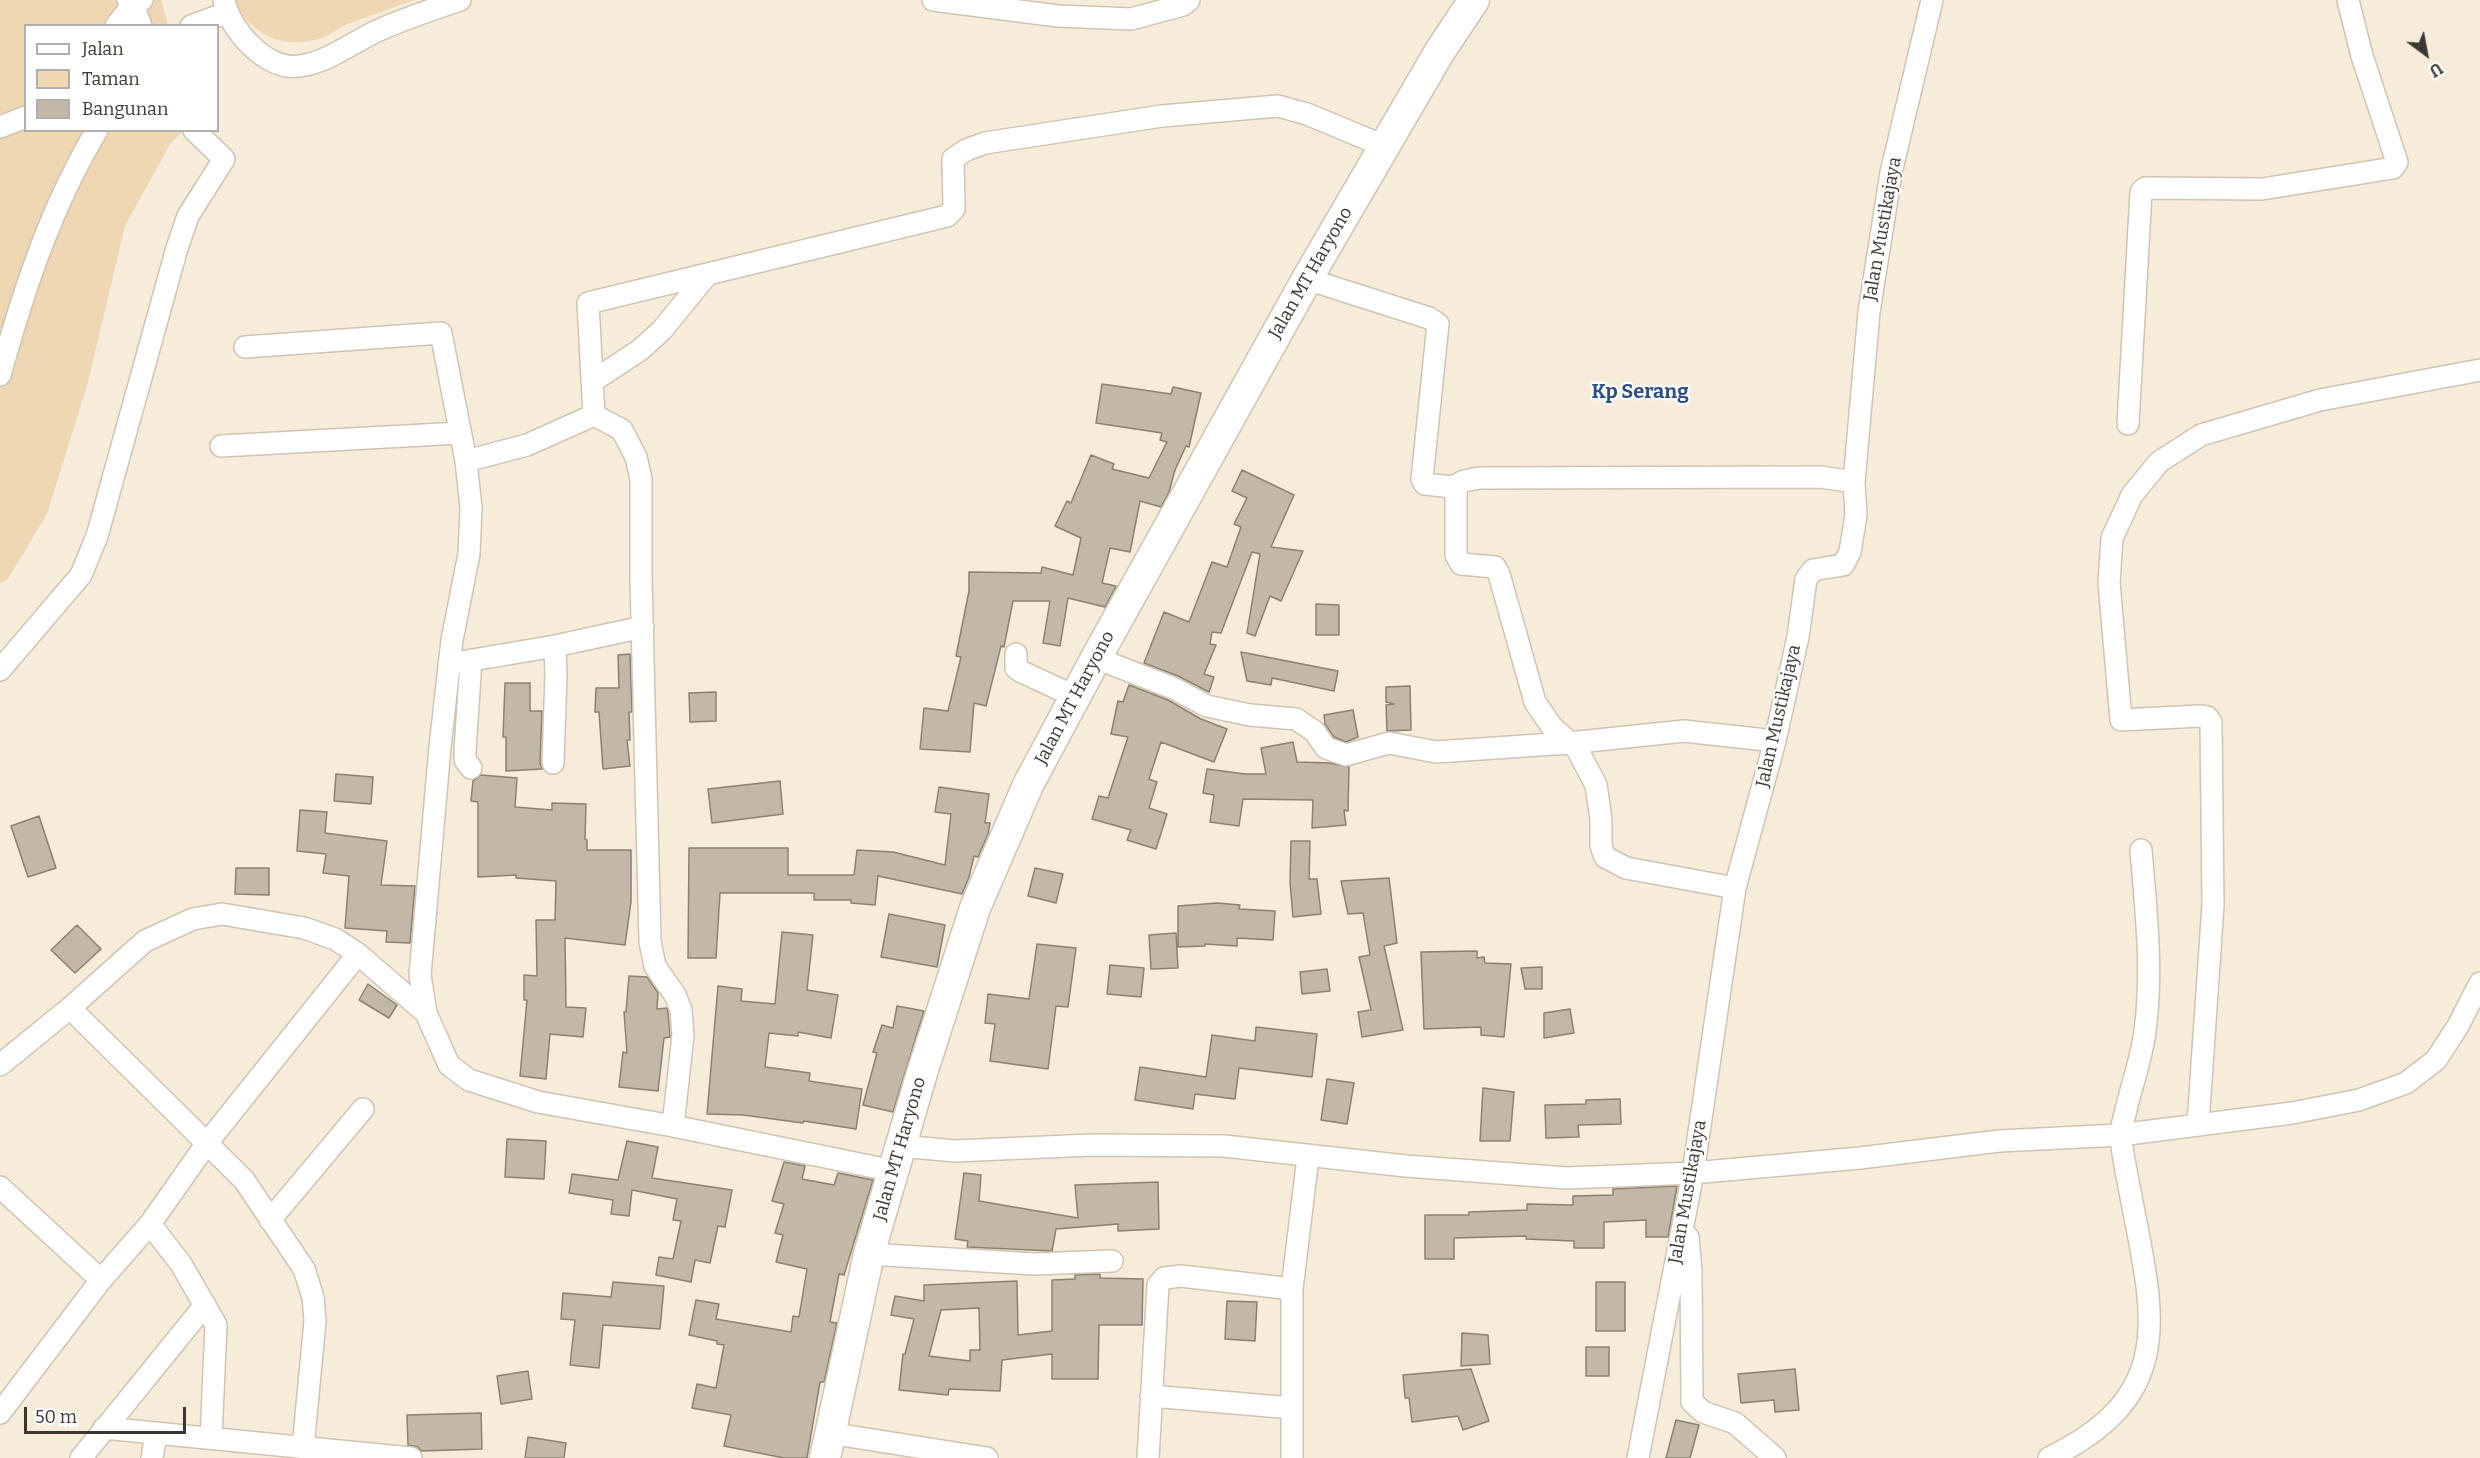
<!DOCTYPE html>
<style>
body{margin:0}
#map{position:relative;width:2480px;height:1458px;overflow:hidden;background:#f7ecda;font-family:Bitter,serif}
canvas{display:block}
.legend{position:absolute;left:24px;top:24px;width:195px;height:108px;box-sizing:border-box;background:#fff;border:2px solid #b1afad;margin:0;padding:8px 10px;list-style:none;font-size:18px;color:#3c3831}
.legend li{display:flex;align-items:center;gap:12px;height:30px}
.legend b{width:30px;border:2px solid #b1afad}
.north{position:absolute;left:2396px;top:24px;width:60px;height:60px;-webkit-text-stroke:4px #fff;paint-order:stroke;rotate:148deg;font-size:16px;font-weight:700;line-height:24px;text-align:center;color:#3c3831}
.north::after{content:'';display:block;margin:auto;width:21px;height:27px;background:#3c3831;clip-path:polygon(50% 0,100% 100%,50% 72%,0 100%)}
.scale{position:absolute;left:24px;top:1407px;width:162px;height:27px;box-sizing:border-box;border:3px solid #3c3831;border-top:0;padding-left:8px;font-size:18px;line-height:21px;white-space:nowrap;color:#3c3831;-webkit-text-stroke:4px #fff;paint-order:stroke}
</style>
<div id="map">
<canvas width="2480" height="1458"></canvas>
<ul class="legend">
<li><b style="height:8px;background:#fff"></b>Jalan</li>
<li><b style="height:16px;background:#eed7b2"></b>Taman</li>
<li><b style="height:16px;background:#c3b8a7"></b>Bangunan</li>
</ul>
<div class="north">U</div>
<div class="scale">50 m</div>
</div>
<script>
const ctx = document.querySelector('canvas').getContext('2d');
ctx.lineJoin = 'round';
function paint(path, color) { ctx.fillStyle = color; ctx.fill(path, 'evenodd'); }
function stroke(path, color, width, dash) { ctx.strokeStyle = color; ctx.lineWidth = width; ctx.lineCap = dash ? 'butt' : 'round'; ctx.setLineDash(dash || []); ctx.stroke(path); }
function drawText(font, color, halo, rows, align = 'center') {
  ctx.font = font + ' Bitter,serif'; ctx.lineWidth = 4.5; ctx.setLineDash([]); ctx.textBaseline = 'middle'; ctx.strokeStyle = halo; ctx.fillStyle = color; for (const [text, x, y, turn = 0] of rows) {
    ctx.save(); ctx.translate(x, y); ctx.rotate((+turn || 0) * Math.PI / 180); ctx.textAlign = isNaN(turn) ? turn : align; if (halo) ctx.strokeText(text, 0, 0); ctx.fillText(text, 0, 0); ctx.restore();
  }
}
paint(new Path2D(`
 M 0,0 L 161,0 L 168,25 L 26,26 L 26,130 L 183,131 L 170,144 L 125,226 L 88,382 L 47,514 L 8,579 L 0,584 Z
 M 233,0 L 415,0 C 392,8 368,16 345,25 C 337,29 330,36 321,38 C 282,51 251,34 233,0 Z`), '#eed7b2');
const building = new Path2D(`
 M 1102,384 L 1171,394 L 1173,387 L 1201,393 L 1189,447 L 1186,446 L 1175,470 L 1169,492 L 1161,507 L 1140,501 L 1130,552 L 1110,548 L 1102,583 L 1116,586 L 1105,607 L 1068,598 L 1060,646 L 1043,643 L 1050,601 L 1013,601 L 1004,647 L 1001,646 L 986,706 L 974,703 L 970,752 L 920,749 L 924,708 L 948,711 L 961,657 L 956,656 L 969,591 L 969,572 L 1041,573 L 1042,567 L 1073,575 L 1081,538 L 1055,526 L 1067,501 L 1071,503 L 1091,455 L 1114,464 L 1112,469 L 1149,478 L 1167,442 L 1160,440 L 1162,433 L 1096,423 Z
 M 1242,470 L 1294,495 L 1271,547 L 1303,551 L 1281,601 L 1270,596 L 1255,636 L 1247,633 L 1260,554 L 1252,552 L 1221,633 L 1212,632 L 1210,644 L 1216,645 L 1204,674 L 1214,677 L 1209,692 L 1178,676 L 1144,663 L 1164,612 L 1189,622 L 1212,562 L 1227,567 L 1241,527 L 1234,524 L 1247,498 L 1232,491 Z
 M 1316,604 L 1339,605 L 1339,635 L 1316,635 Z
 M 1241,652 L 1338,671 L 1334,691 L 1272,678 L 1271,685 L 1247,681 Z
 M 630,654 L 632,712 L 629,712 L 630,740 L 627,740 L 630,766 L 603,769 L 599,712 L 595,712 L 596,688 L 619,688 L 618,655 Z
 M 505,683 L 530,683 L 530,711 L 542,711 L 540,763 L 542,769 L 506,771 L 506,737 L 503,737 Z
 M 1129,685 L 1168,700 L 1201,719 L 1227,729 L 1214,762 L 1161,742 L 1149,779 L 1157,782 L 1149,808 L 1167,814 L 1156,849 L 1127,840 L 1131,830 L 1092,819 L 1099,796 L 1108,798 L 1128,737 L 1111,734 L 1118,701 L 1123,702 Z
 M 1410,686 L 1411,730 L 1387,731 L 1386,705 L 1394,704 L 1386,702 L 1386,687 Z
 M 716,692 L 716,721 L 690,722 L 689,693 Z
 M 1353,710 L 1358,737 L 1346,742 L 1334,737 L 1325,724 L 1324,715 Z
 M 1293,742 L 1297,762 L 1330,763 L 1349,767 L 1348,811 L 1344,810 L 1346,825 L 1312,828 L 1313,800 L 1243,799 L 1239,826 L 1210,822 L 1214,795 L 1203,793 L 1207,769 L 1245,774 L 1266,774 L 1261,748 Z
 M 336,774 L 373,777 L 371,804 L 334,801 Z
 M 481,775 L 517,778 L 515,807 L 552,810 L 552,803 L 586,804 L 585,839 L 587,840 L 587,850 L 631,850 L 631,902 L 625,945 L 565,938 L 566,1007 L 586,1008 L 583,1037 L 550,1034 L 546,1079 L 520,1076 L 527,1000 L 524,1000 L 524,975 L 537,976 L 536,920 L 555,920 L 556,881 L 516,878 L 516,875 L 478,877 L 478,802 L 471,801 L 473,781 Z
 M 780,781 L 783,814 L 712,823 L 708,789 Z
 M 939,787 L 989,794 L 985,823 L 990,823 L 988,834 L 978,857 L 974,856 L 969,877 L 962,894 L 878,876 L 875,905 L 851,903 L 851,900 L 814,900 L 814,893 L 720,893 L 716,958 L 688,958 L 689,848 L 788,848 L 788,875 L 854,875 L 857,850 L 893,852 L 945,865 L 951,814 L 935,812 Z
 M 300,810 L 327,812 L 325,833 L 387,841 L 381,885 L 415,886 L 410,943 L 386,942 L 387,931 L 345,928 L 349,876 L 323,873 L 326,854 L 297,851 Z
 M 39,816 L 56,868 L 28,877 L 11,826 Z
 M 1291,841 L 1310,841 L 1309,879 L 1317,879 L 1321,914 L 1293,917 L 1290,882 Z
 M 236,868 L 269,868 L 269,895 L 235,894 Z
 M 1035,868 L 1063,874 L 1056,903 L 1028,896 Z
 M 1389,878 L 1397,943 L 1384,946 L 1403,1030 L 1362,1037 L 1358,1012 L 1371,1010 L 1359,957 L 1370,955 L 1363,913 L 1348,914 L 1341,881 Z
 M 1218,903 L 1240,905 L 1239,909 L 1275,911 L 1273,940 L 1237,938 L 1237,946 L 1205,944 L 1205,946 L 1178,947 L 1178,906 Z
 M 889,914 L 945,925 L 937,967 L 881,957 Z
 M 77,925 L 101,949 L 75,973 L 51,950 Z
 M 782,932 L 813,935 L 807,990 L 838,995 L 831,1038 L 798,1032 L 798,1036 L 769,1033 L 765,1067 L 810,1073 L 809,1081 L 862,1089 L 856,1129 L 804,1121 L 803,1123 L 743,1115 L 707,1114 L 718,986 L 742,989 L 741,1001 L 775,1004 Z
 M 1176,933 L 1178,968 L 1151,969 L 1149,935 Z
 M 1037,944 L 1076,948 L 1068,1007 L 1056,1006 L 1048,1069 L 990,1061 L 995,1024 L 985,1023 L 988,994 L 1029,999 Z
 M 1477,951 L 1477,958 L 1484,957 L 1485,963 L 1511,964 L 1504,1037 L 1481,1035 L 1481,1027 L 1424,1029 L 1421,952 Z
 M 1110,965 L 1144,968 L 1141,997 L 1107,994 Z
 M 1542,967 L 1542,989 L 1525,989 L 1521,968 Z
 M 1327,969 L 1330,991 L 1302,994 L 1300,972 Z
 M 629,976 L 647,977 L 658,993 L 657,1009 L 667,1008 L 668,1013 L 670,1037 L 664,1038 L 658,1091 L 619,1087 L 623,1052 L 627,1053 L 624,1012 L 626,1012 Z
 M 368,984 L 397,1005 L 389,1018 L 359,1000 Z
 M 897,1006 L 924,1011 L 893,1112 L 863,1105 L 877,1053 L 873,1052 L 882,1025 L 893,1028 Z
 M 1570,1009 L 1574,1033 L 1544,1038 L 1544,1013 Z
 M 1256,1027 L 1317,1034 L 1312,1077 L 1239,1068 L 1235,1099 L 1195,1094 L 1193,1109 L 1135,1100 L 1140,1067 L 1206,1077 L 1212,1035 L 1255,1041 Z
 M 1327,1079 L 1354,1083 L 1347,1124 L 1321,1120 Z
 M 1483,1088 L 1514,1092 L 1510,1141 L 1480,1141 Z
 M 1620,1099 L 1621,1124 L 1578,1125 L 1579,1137 L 1546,1138 L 1545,1105 L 1586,1104 L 1586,1100 Z
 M 507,1139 L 546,1141 L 544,1179 L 505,1177 Z
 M 627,1141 L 658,1147 L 652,1178 L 732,1190 L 725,1227 L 718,1226 L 710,1263 L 695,1260 L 691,1282 L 656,1275 L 659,1257 L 673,1259 L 681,1221 L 673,1220 L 677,1199 L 632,1190 L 629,1216 L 611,1214 L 613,1200 L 569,1193 L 572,1174 L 618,1180 Z
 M 784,1162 L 805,1166 L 802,1179 L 834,1185 L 838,1173 L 873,1180 L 844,1275 L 839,1274 L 830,1322 L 837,1323 L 824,1382 L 820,1382 L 807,1458 L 784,1458 L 724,1446 L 731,1415 L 692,1408 L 697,1384 L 716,1388 L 724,1345 L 717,1344 L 717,1341 L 689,1335 L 696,1300 L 719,1304 L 716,1319 L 791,1332 L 793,1316 L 799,1317 L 807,1269 L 776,1262 L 783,1235 L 775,1233 L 784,1204 L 772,1201 Z
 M 964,1173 L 981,1175 L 979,1201 L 1078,1218 L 1075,1185 L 1158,1182 L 1159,1229 L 1118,1231 L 1118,1224 L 1056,1229 L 1052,1251 L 967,1247 L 968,1241 L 955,1239 Z
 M 1677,1186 L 1668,1237 L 1646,1237 L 1646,1220 L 1604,1222 L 1604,1248 L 1574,1248 L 1574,1241 L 1526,1239 L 1526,1236 L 1454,1238 L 1454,1259 L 1425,1259 L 1425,1215 L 1469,1215 L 1469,1212 L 1527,1210 L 1527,1204 L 1573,1205 L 1573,1196 L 1613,1195 L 1613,1189 Z
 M 1100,1274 L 1100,1278 L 1143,1279 L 1142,1325 L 1099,1325 L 1098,1379 L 1052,1379 L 1052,1354 L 1002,1360 L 1000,1391 L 949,1389 L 948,1395 L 899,1390 L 903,1354 L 905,1354 L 914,1319 L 891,1315 L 895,1296 L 924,1301 L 924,1285 L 1017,1281 L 1018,1335 L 1052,1331 L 1052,1280 L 1075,1279 L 1075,1275 ZM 979,1308 L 980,1350 L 970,1350 L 970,1361 L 929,1356 L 941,1310 Z
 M 613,1282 L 664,1286 L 660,1329 L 603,1325 L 599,1368 L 570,1365 L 575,1320 L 561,1319 L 563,1293 L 611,1297 Z
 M 1596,1282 L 1625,1282 L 1625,1331 L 1596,1331 Z
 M 1227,1301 L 1257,1302 L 1255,1341 L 1225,1339 Z
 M 1462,1333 L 1488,1335 L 1490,1364 L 1461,1366 Z
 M 1586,1347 L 1609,1347 L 1609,1376 L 1586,1376 Z
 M 1471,1369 L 1489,1421 L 1463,1430 L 1458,1416 L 1412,1422 L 1409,1398 L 1405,1398 L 1403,1375 Z
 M 1795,1369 L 1799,1410 L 1775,1412 L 1774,1400 L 1741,1403 L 1738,1374 Z
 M 528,1371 L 532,1399 L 501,1404 L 497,1376 Z
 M 481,1413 L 482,1449 L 421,1451 L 418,1447 L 408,1445 L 407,1415 Z
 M 1676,1420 L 1699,1425 L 1690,1458 L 1666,1458 Z
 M 528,1437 L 566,1443 L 564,1458 L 525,1458 Z`);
paint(building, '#c3b8a7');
stroke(building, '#8b8171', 1.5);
const minor = new Path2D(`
 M 128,0 L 133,4 L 141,26
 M 224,0 C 229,29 267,72 300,66 C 328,62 350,44 375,32 C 402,19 431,10 460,0
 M 933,0 L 1058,16 L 1131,19 L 1183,5 L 1189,0
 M 116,26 L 133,4 L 142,0
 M 191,26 L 226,13
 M 0,127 L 26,117
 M 1307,279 L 1429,318 L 1438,324 L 1422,479 L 1425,484 L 1453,487 L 1456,493 L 1456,555 L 1461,564 L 1495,567 L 1499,574 L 1535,702 L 1552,727 L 1577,749 L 1596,785 L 1601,819 L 1601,846 L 1605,857 L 1626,868 L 1735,888
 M 245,347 L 441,333 L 466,461 L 471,508 L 469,554 L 452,640 L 440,747 L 420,975 L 426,1013
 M 0,375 C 24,289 51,207 97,130
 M 593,381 L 640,350 L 662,330 L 706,276
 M 2128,424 L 2141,192 L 2145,188 L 2262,189 L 2393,168 L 2397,162 L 2362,56 L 2348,0
 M 221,446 L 460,433
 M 466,461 L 527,445 L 594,415
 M 1453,487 L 1464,481 L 1479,478 L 1821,477 L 1854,482
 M 1016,654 L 1016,668 L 1020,671 L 1076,697
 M 1096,658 L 1173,688 L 1207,706 L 1250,715 L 1296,719 L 1314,731 L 1326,748 L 1346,755 L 1389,743 L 1436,752 L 1569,743 L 1684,731 L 1775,741
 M 471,660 L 465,750 L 465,760 L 471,768
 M 449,664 L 555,646 L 643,627
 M 0,670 L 81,575 L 97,536 L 177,248 L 188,216 L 224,159 L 194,130
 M 553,763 L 556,675 L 555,646
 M 70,1008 L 244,1180 L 304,1269 L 313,1297 L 315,1321 L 303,1448
 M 0,1065 L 70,1008 L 145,941 L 193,919 L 222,914 L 304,928 L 335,939 L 358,954 L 426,1013 L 449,1065 L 469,1080 L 538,1102 L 673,1126 L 894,1171
 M 2198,1124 L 2213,905 L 2211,722 L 2207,717 L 2200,716 L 2121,720 L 2109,583 L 2112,538 L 2132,495 L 2159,462 L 2201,435 L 2320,400 L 2480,370
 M 673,1126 L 683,1035 L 681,1010 L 675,995 L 655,966 L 650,942 L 641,579 L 641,479 L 636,457 L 622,430 L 594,415 L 588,303 L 947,216 L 954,209 L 953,159 L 966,150 L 985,143 L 1162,116 L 1278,106 L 1307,114 L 1384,146
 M 901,1146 L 955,1151 L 1091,1145 L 1224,1146 L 1406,1166 L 1567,1178 L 1693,1173 L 1860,1158 L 1999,1141 L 2120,1135 L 2292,1113 L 2359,1100 L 2406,1083 L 2436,1060 L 2458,1026 L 2480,983
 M 0,1187 L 101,1280
 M 270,1220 L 363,1109
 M 150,1224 L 181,1264 L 216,1325 L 211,1438
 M 1688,1237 L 1691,1271 L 1692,1402 L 1703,1412 L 1735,1423 L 1775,1458
 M 869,1254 L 1034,1264 L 1112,1261
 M 1151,1396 L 1292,1408
 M 0,1413 L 101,1280 L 150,1224 L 207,1143 L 358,954
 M 104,1428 L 411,1458
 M 829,1433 L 987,1458
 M 81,1458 L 205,1305
 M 152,1458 L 156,1434
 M 1148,1458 L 1158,1285 L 1164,1278 L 1181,1276 L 1292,1289
 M 1292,1458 L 1292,1289 L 1308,1157
 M 1638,1458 L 1693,1173 L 1735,888 L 1775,741 L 1798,637 L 1806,579 L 1813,570 L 1843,565 L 1850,552 L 1856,515 L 1854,482 L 1869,312 L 1891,173 L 1932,0
 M 2049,1458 C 2184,1393 2151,1307 2129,1186 C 2126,1170 2122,1153 2121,1137 C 2120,1129 2124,1119 2126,1110 C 2132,1084 2142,1057 2145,1031 C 2153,971 2146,910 2141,850`);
const secondary = new Path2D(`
 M 825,1458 L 869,1254 L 922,1073 L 975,908 L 1028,785 L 1096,658 L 1307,279 L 1440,51 L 1474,0`);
stroke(minor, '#cfc4b3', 24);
stroke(secondary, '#cfc4b3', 33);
stroke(minor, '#fff', 21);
stroke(secondary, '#fff', 30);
drawText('18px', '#3c3831', '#fff', [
 ["Jalan Mustikajaya",1883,229,-80],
 ["Jalan MT Haryono",1311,273,-60],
 ["Jalan MT Haryono",1075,698,-62],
 ["Jalan Mustikajaya",1779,716,-77],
 ["Jalan MT Haryono",900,1149,-74],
 ["Jalan Mustikajaya",1688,1192,-80]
]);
drawText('bold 20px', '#2c4f86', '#fff', [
 ["Kp Serang",1640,392]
]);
</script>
